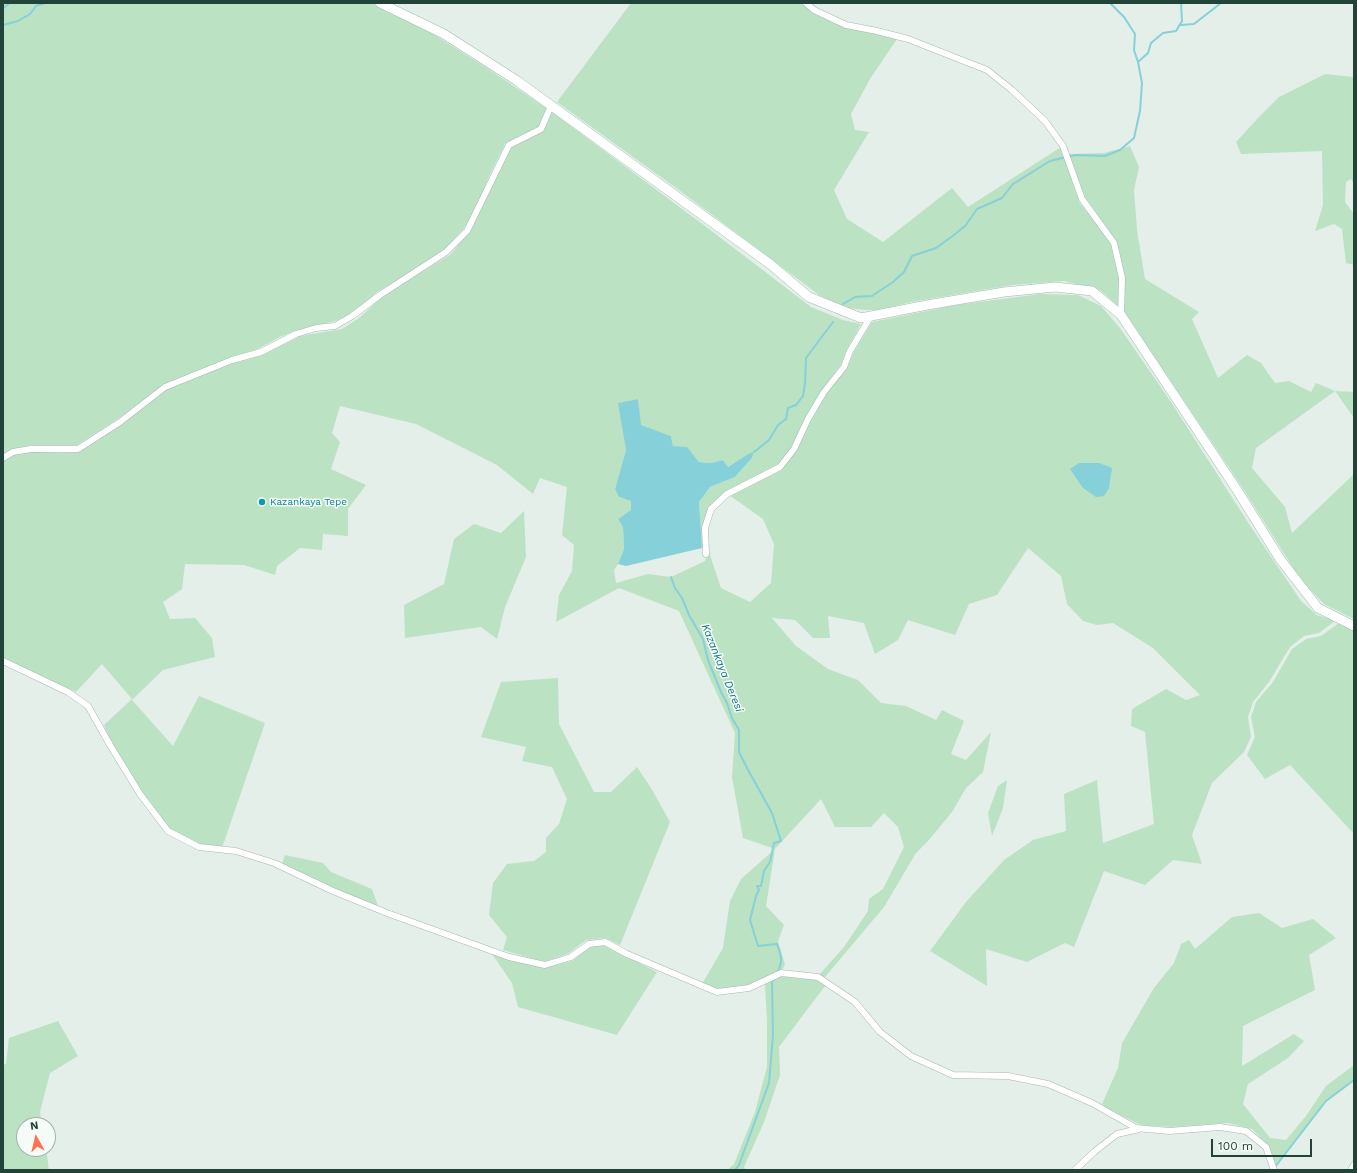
<!DOCTYPE html>
<style>
body{margin:0}
#map{position:relative;width:1357px;height:1173px;overflow:hidden;background:#e4efe9;font-family:"Work Sans",sans-serif}
canvas{display:block}
.frame{position:absolute;inset:0;border:4px solid #214338;pointer-events:none}
.north{position:absolute;left:16px;top:1117px;width:40px;height:40px;box-sizing:border-box;background:#f5fbf7;border:1px solid #a0b1ab;border-radius:50%;rotate:352deg;font-size:11px;font-weight:700;line-height:16px;text-align:center;color:#214338}
.north::after{content:'';display:block;margin:auto;width:14px;height:18px;background:#ff7252;clip-path:polygon(50% 0,100% 100%,50% 72%,0 100%)}
.scale{position:absolute;left:1211px;top:1139px;width:101px;height:18px;box-sizing:border-box;border:2px solid #214338;border-top:0;padding-left:5px;font-size:12px;line-height:14px;white-space:nowrap;color:#214338;-webkit-text-stroke:3px #f5fbf7;paint-order:stroke}
</style>
<div id="map">
<canvas width="1357" height="1173"></canvas>
<div class="frame"></div>
<div class="north">N</div>
<div class="scale">100 m</div>
</div>
<script>
const ctx = document.querySelector('canvas').getContext('2d');
ctx.lineJoin = 'round';
function paint(path, color) { ctx.fillStyle = color; ctx.fill(path, 'evenodd'); }
function stroke(path, color, width, dash) { ctx.strokeStyle = color; ctx.lineWidth = width; ctx.lineCap = dash ? 'butt' : 'round'; ctx.setLineDash(dash || []); ctx.stroke(path); }
function drawText(font, color, halo, rows, align = 'center') {
  ctx.font = font + ' "Work Sans",sans-serif'; ctx.lineWidth = 3; ctx.setLineDash([]); ctx.textBaseline = 'middle'; ctx.strokeStyle = halo; ctx.fillStyle = color; for (const [text, x, y, turn = 0] of rows) {
    ctx.save(); ctx.translate(x, y); ctx.rotate((+turn || 0) * Math.PI / 180); ctx.textAlign = isNaN(turn) ? turn : align; if (halo) ctx.strokeText(text, 0, 0); ctx.fillText(text, 0, 0); ctx.restore();
  }
}
paint(new Path2D(`
 M 3,3 L 371,3 L 425,29 L 487,68 L 546,108 L 539,127 L 505,144 L 490,174 L 476,208 L 464,228 L 441,253 L 377,292 L 352,314 L 335,321 L 297,330 L 280,337 L 252,352 L 163,385 L 119,418 L 77,445 L 31,445 L 10,450 L 3,454 Z
 M 631,3 L 802,3 L 814,12 L 897,39 L 870,79 L 851,114 L 855,130 L 869,132 L 834,190 L 847,219 L 883,242 L 952,188 L 968,207 L 1061,147 L 1079,202 L 1112,243 L 1119,279 L 1118,306 L 1100,290 L 1064,281 L 1012,285 L 911,302 L 879,310 L 866,310 L 847,308 L 819,295 L 683,193 L 557,102 Z
 M 1325,74 L 1354,77 L 1354,184 L 1351,179 L 1346,182 L 1345,202 L 1354,214 L 1354,265 L 1346,263 L 1342,229 L 1334,224 L 1315,231 L 1323,205 L 1322,151 L 1241,154 L 1236,142 L 1259,117 L 1279,97 Z
 M 552,112 L 705,226 L 811,307 L 843,320 L 861,324 L 846,351 L 841,364 L 819,394 L 792,448 L 779,466 L 725,492 L 710,508 L 703,528 L 705,548 L 702,548 L 699,502 L 710,487 L 735,477 L 752,458 L 754,453 L 748,454 L 728,467 L 723,460 L 711,463 L 699,462 L 687,448 L 673,446 L 671,436 L 640,425 L 638,399 L 619,403 L 626,450 L 615,489 L 619,497 L 631,501 L 631,510 L 618,519 L 623,527 L 624,549 L 618,564 L 614,570 L 616,583 L 648,574 L 671,577 L 705,561 L 709,552 L 721,588 L 750,602 L 771,583 L 774,544 L 763,519 L 729,495 L 781,470 L 797,450 L 811,419 L 827,392 L 847,368 L 854,352 L 872,322 L 956,305 L 1040,294 L 1078,295 L 1101,306 L 1120,328 L 1171,402 L 1249,524 L 1301,601 L 1317,615 L 1335,621 L 1319,633 L 1304,636 L 1290,647 L 1269,682 L 1253,702 L 1248,717 L 1251,737 L 1244,752 L 1212,783 L 1192,835 L 1202,864 L 1173,860 L 1145,885 L 1104,871 L 1074,947 L 1065,943 L 1027,962 L 986,949 L 987,986 L 930,951 L 966,902 L 1004,860 L 1033,840 L 1066,831 L 1064,794 L 1097,780 L 1103,843 L 1154,824 L 1145,732 L 1131,726 L 1132,709 L 1166,689 L 1186,700 L 1200,695 L 1153,648 L 1113,623 L 1097,625 L 1083,621 L 1067,604 L 1061,576 L 1028,548 L 997,595 L 969,604 L 955,635 L 908,620 L 898,640 L 875,654 L 864,623 L 828,616 L 830,638 L 813,638 L 795,620 L 772,618 L 796,646 L 828,669 L 858,680 L 881,703 L 906,706 L 936,720 L 942,710 L 964,721 L 951,754 L 966,760 L 991,732 L 983,772 L 966,788 L 952,812 L 929,840 L 916,853 L 884,907 L 825,977 L 819,975 L 844,947 L 868,911 L 869,899 L 883,889 L 904,847 L 898,827 L 884,813 L 871,827 L 835,827 L 821,799 L 775,849 L 766,906 L 784,925 L 778,941 L 785,965 L 781,971 L 748,986 L 717,990 L 702,984 L 723,948 L 730,901 L 741,879 L 775,849 L 743,838 L 732,777 L 735,733 L 679,611 L 619,588 L 556,622 L 559,595 L 572,571 L 574,545 L 562,535 L 567,487 L 540,478 L 533,494 L 497,465 L 416,424 L 340,406 L 332,433 L 340,442 L 331,469 L 366,485 L 348,509 L 348,536 L 323,534 L 322,550 L 300,548 L 277,566 L 275,575 L 244,565 L 185,564 L 182,589 L 163,602 L 170,619 L 195,618 L 212,638 L 215,657 L 163,670 L 132,700 L 173,746 L 199,696 L 265,723 L 222,848 L 199,845 L 170,829 L 142,793 L 111,743 L 104,725 L 132,699 L 102,664 L 76,692 L 3,658 L 3,462 C 19,446 44,454 64,453 C 69,453 74,452 80,452 L 167,389 L 233,362 L 266,353 L 300,336 L 342,329 L 359,318 L 382,297 L 451,254 L 473,226 L 511,147 L 543,131 Z
 M 1130,146 L 1139,167 L 1134,190 L 1137,230 L 1145,279 L 1199,312 L 1192,319 L 1218,378 L 1247,355 L 1261,363 L 1275,383 L 1289,381 L 1311,392 L 1316,383 L 1335,391 L 1354,392 L 1354,418 L 1335,391 L 1256,448 L 1252,468 L 1285,507 L 1292,533 L 1354,474 L 1354,619 L 1324,604 L 1300,579 L 1244,490 L 1123,310 L 1124,278 L 1117,242 L 1085,197 L 1069,154 L 1104,153 Z
 M 524,511 L 526,557 L 505,607 L 497,639 L 481,627 L 405,638 L 404,605 L 444,584 L 454,539 L 474,524 L 501,533 Z
 M 1339,623 L 1354,631 L 1354,834 L 1290,765 L 1265,779 L 1247,755 L 1255,737 L 1251,717 L 1256,702 L 1273,682 L 1292,649 L 1306,639 L 1321,636 Z
 M 558,678 L 559,724 L 594,792 L 611,792 L 637,767 L 651,788 L 670,822 L 620,945 L 605,938 L 586,940 L 569,953 L 544,962 L 503,950 L 507,937 L 489,915 L 493,883 L 507,864 L 534,861 L 546,852 L 546,838 L 559,824 L 567,799 L 552,767 L 522,761 L 526,747 L 481,737 L 501,682 Z
 M 1007,780 L 1003,808 L 992,836 L 988,813 L 998,786 Z
 M 285,855 L 323,863 L 331,872 L 372,889 L 378,906 L 332,888 L 282,864 Z
 M 1259,913 L 1282,928 L 1313,919 L 1336,938 L 1309,955 L 1315,990 L 1243,1026 L 1242,1066 L 1294,1034 L 1304,1041 L 1288,1058 L 1248,1084 L 1243,1104 L 1270,1138 L 1286,1140 L 1306,1116 L 1326,1086 L 1354,1065 L 1354,1080 L 1326,1101 L 1275,1166 L 1268,1145 L 1252,1129 L 1228,1123 L 1172,1127 L 1141,1125 L 1108,1109 L 1102,1104 L 1118,1068 L 1122,1043 L 1154,988 L 1174,963 L 1181,944 L 1189,940 L 1195,949 L 1232,917 Z
 M 604,945 L 657,972 L 617,1035 L 518,1007 L 512,983 L 492,954 L 511,960 L 544,968 L 572,961 L 589,947 Z
 M 781,976 L 816,980 L 825,986 L 779,1047 L 780,1075 L 764,1122 L 744,1167 L 746,1170 L 727,1170 L 734,1164 L 755,1112 L 767,1067 L 767,1021 L 765,984 Z
 M 58,1021 L 78,1056 L 50,1073 L 40,1112 L 42,1125 L 24,1125 L 24,1149 L 46,1149 L 49,1170 L 3,1170 L 3,1065 L 6,1064 L 9,1038 Z`), '#bbe2c3');
paint(new Path2D(`
 M 638,399 L 641,425 L 671,436 L 673,446 L 687,447 L 699,462 L 711,463 L 723,460 L 728,467 L 748,454 L 754,452 L 752,458 L 735,477 L 710,487 L 699,502 L 702,548 L 626,566 L 618,564 L 624,549 L 623,527 L 618,519 L 631,510 L 631,501 L 619,497 L 615,489 L 626,450 L 618,403 Z
 M 1079,463 L 1099,463 L 1112,468 L 1109,488 L 1104,496 L 1096,497 L 1083,488 L 1070,469 Z`), '#86d1d9');
stroke(new Path2D(`
 M 1110,3 L 1124,17 L 1135,34 L 1134,50 L 1138,62
 M 3,8 L 10,3
 M 3,25 L 18,21 L 30,14 L 36,6 L 45,3
 M 1181,25 L 1194,24 L 1221,3
 M 843,304 L 855,297 L 872,296 L 893,282 L 904,272 L 912,256 L 936,248 L 954,235 L 966,225 L 977,209 L 1002,198 L 1013,184 L 1050,161 L 1075,155 L 1105,156 L 1120,150 L 1134,138 L 1140,111 L 1142,83 L 1138,62 L 1148,53 L 1151,43 L 1163,33 L 1176,31 L 1182,21 L 1181,3
 M 754,452 L 769,440 L 778,425 L 786,419 L 788,408 L 796,405 L 803,396 L 805,383 L 806,358 L 833,322
 M 671,577 L 675,588 L 682,598 L 689,615 L 703,639 L 708,660 L 721,692 L 727,703 L 732,718 L 739,730 L 739,752 L 747,768 L 772,813 L 781,841 L 774,843 L 770,862 L 764,871 L 761,886 L 757,886 L 759,890 L 756,896 L 750,920 L 758,946 L 777,944 C 782,957 783,961 777,973
 M 1275,1167 L 1326,1101 L 1354,1080
 M 735,1170 L 739,1165 L 769,1083 L 773,1035 L 772,982 L 774,979`), '#86d1d9', 2);
const street = new Path2D(`
 M 806,3 L 814,10 L 846,25 L 877,31 L 908,39 L 987,70 L 1012,90 L 1045,121 L 1063,146 L 1082,199 L 1114,243 L 1122,278 L 1121,315
 M 3,458 L 13,452 L 31,449 L 78,449 L 120,422 L 165,387 L 232,360 L 261,352 L 296,334 L 316,328 L 335,326 L 352,316 L 380,295 L 446,252 L 467,231 L 509,145 L 541,129 L 551,106
 M 706,554 L 705,528 L 711,509 L 727,494 L 780,467 L 794,449 L 808,419 L 824,392 L 844,367 L 850,351 L 871,316
 M 3,661 L 68,692 L 88,706 L 110,745 L 140,794 L 168,831 L 199,847 L 236,851 L 274,863 L 333,891 L 387,913 L 509,957 L 545,965 L 571,957 L 589,944 L 605,942 L 627,954 L 717,992 L 749,988 L 781,973 L 818,977 L 855,1002 L 880,1032 L 911,1056 L 953,1075 L 1008,1076 L 1048,1084 L 1092,1103 L 1136,1128 L 1169,1131 L 1220,1127 L 1246,1131 L 1266,1147 L 1274,1170
 M 1075,1170 L 1094,1152 L 1117,1134 L 1139,1129
 M 1351,1170 L 1354,1165`);
const secondary = new Path2D(`
 M 380,3 L 444,34 L 516,80 L 770,264 L 809,297 L 861,318 L 927,305 L 1004,292 L 1055,287 L 1092,291 L 1121,315 L 1237,490 L 1280,559 L 1318,608 L 1354,626`);
stroke(street, '#a6b8b0', 7);
stroke(secondary, '#a1bcb1', 10);
stroke(street, '#fff', 6);
stroke(secondary, '#fff', 9);
for (const [x, y, r, color] of [
 [262,502,4,"#0f9aa8"]
]) { const dot = new Path2D(); dot.arc(x, y, r, 0, 2 * Math.PI); ctx.fillStyle = color; ctx.fill(dot); stroke(dot, '#f5fbf7', 1.5); }
drawText('10px', '#0d838f', '#f5fbf7', [
 ["Kazankaya Tepe",270,502]
], 'left');
drawText('italic 11px', '#137986', '#f5fbf7', [
 ["Kazankaya Deresi",722,668,68]
]);
</script>
